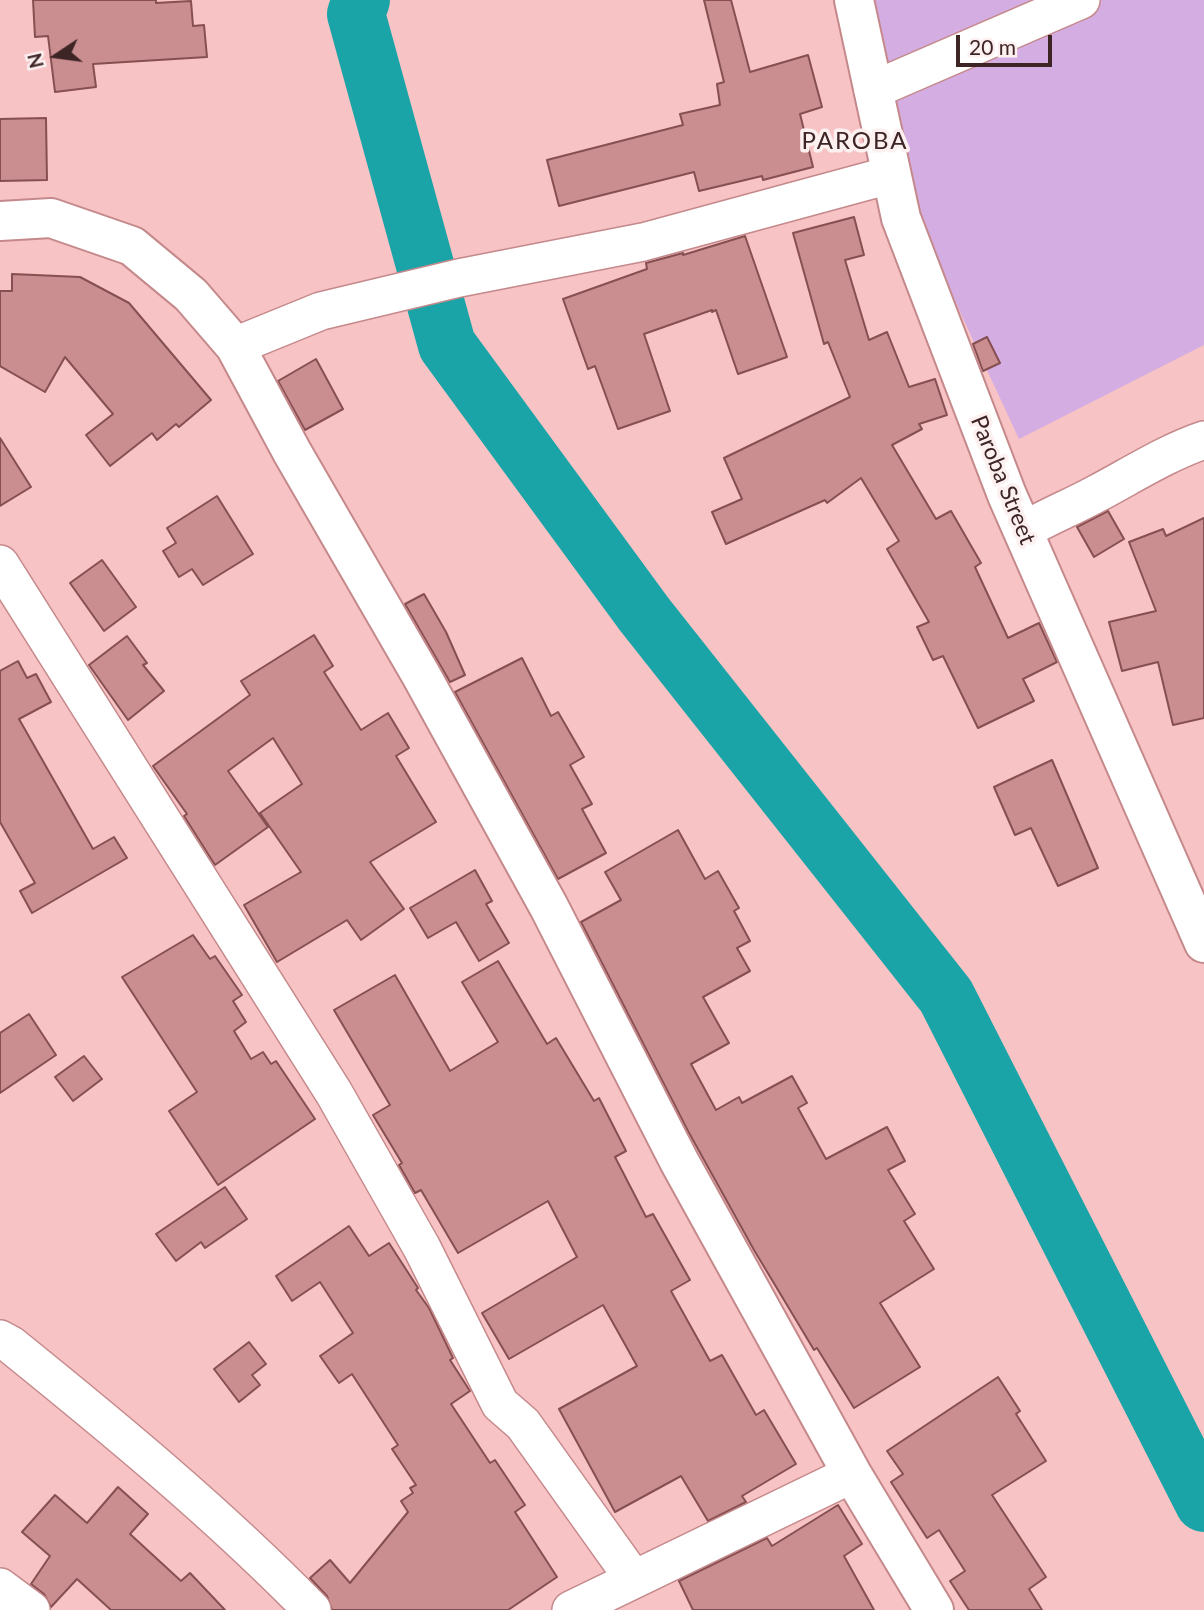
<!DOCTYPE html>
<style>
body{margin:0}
#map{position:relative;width:1204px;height:1610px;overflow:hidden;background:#f7c3c5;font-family:Lato,sans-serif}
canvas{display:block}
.north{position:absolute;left:21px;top:21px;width:70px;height:70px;-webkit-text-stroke:5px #fdf0f0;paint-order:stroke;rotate:257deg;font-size:19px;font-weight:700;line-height:28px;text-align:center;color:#3d2425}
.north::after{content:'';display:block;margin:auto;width:24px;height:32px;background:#3d2425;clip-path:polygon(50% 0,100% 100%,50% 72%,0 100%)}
.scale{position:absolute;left:956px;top:35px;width:96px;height:32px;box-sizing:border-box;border:4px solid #3d2425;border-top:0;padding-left:9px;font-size:21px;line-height:24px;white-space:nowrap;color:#3d2425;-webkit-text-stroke:5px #fdf0f0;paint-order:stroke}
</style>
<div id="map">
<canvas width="1204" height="1610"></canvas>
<div class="north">N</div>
<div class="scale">20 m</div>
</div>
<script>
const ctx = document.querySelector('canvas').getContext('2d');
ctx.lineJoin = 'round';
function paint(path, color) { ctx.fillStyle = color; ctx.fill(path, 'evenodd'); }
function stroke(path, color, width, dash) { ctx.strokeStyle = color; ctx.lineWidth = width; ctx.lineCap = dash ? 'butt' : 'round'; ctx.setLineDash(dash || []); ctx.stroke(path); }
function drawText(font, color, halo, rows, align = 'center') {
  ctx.font = font + ' Lato,sans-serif'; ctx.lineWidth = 7; ctx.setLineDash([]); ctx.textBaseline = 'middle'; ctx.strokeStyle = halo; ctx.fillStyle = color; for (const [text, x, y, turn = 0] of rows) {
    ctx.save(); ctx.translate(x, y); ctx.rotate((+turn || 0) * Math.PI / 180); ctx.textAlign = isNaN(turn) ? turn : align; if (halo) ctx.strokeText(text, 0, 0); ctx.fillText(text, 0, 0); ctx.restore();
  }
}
paint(new Path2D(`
 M 873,0 L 1204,0 L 1204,345 L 1019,439 L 916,217 Z`), '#d4ade3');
stroke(new Path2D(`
 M 361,0 L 356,14 L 447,345 L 644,614 L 946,996 L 1204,1503`), '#1ba4a7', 58);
const building = new Path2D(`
 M 33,0 L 156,0 L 156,3 L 191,1 L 193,26 L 204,25 L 207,57 L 93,64 L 96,87 L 55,92 L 48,36 L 35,37 Z
 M 704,0 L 731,0 L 750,72 L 808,55 L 822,107 L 800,114 L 813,167 L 763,180 L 762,176 L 699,191 L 694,172 L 559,206 L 547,160 L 683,125 L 680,114 L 720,105 L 717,84 L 724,82 Z
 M 46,118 L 47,180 L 0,181 L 0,119 Z
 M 854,217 L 864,255 L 845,260 L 869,340 L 887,332 L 909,387 L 935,379 L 947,415 L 919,424 L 922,429 L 892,445 L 936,519 L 951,511 L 981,563 L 975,567 L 1008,638 L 1039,623 L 1057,662 L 1023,679 L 1034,701 L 978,728 L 943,656 L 933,660 L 917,627 L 929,622 L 887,549 L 899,541 L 861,478 L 827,503 L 825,500 L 726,544 L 712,512 L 742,499 L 724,458 L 850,397 L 828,342 L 824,344 L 793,233 Z
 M 745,236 L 787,357 L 738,374 L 716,310 L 712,312 L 712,310 L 644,334 L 670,411 L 618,429 L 595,366 L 588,369 L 563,299 L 647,269 L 646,263 L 683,253 L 683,255 Z
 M 12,274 L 80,277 L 129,303 L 211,400 L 179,427 L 176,424 L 157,440 L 152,433 L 110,466 L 86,435 L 113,414 L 65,357 L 45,392 L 0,366 L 0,291 L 12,291 Z
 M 987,337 L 1000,363 L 983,371 L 973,344 Z
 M 316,359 L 343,409 L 305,430 L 278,381 Z
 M 0,438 L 31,487 L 0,506 Z
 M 217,496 L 253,554 L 203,585 L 192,569 L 179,577 L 163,551 L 176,543 L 167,528 Z
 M 1108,511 L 1124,539 L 1094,557 L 1077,527 Z
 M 1204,518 L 1204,718 L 1173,725 L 1158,662 L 1122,671 L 1109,622 L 1156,611 L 1129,542 L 1163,529 L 1166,536 Z
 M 102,560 L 136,607 L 104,631 L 70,583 Z
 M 424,594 L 446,632 L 465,675 L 450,682 L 405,604 Z
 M 314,635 L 333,666 L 324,672 L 361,730 L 388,713 L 409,748 L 396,756 L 436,822 L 370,862 L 404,909 L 361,940 L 347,920 L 277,962 L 244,905 L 301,872 L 260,813 L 302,784 L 273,738 L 228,771 L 268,827 L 215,865 L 184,816 L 187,814 L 153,766 L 250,695 L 241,681 Z
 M 127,636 L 147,663 L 143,665 L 164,691 L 128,720 L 89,665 Z
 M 522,658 L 551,716 L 558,712 L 584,757 L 570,765 L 592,804 L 582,809 L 606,853 L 558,879 L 455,692 Z
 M 18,661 L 27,678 L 36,674 L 51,702 L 19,719 L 93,849 L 114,837 L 127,858 L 32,913 L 20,891 L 35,883 L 0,822 L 0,671 Z
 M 1052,760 L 1098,868 L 1058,886 L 1031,828 L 1015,835 L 994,787 Z
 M 678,830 L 705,879 L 718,871 L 739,908 L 734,911 L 750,941 L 737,948 L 750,971 L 703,997 L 729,1043 L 691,1064 L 716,1110 L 739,1097 L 742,1103 L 792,1076 L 807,1103 L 798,1108 L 826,1159 L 887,1127 L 905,1161 L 888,1170 L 915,1214 L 904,1221 L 934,1269 L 880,1303 L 920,1367 L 854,1408 L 817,1348 L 814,1350 L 754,1250 L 688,1131 L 581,922 L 621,900 L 605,872 Z
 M 475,870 L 492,901 L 486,904 L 509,943 L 479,961 L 456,922 L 428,938 L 410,908 Z
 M 193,935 L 210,959 L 215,956 L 242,995 L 233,1001 L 246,1022 L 234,1031 L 251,1059 L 263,1052 L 271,1064 L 276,1061 L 315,1119 L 218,1185 L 169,1111 L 197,1092 L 122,977 Z
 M 498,961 L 547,1044 L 556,1038 L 594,1101 L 599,1098 L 626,1151 L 615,1157 L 646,1217 L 653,1214 L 690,1280 L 671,1291 L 710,1361 L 722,1355 L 756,1415 L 764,1410 L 796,1464 L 742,1496 L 746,1502 L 708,1521 L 681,1476 L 615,1512 L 559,1409 L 637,1366 L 603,1305 L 509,1359 L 482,1313 L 577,1257 L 548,1201 L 458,1253 L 421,1190 L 415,1193 L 399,1165 L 402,1163 L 373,1115 L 390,1105 L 334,1010 L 395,975 L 450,1071 L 498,1042 L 462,982 Z
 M 29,1014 L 56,1055 L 0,1093 L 0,1033 Z
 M 84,1056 L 102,1079 L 73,1101 L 55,1077 Z
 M 225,1187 L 247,1219 L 205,1248 L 201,1242 L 176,1261 L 156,1234 Z
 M 349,1226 L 369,1256 L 389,1243 L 418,1288 L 416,1290 L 429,1308 L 453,1358 L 450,1360 L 470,1391 L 451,1404 L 490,1463 L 495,1460 L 525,1505 L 515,1512 L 557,1577 L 508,1610 L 332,1610 L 327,1596 L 310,1578 L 330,1560 L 350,1583 L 408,1512 L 401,1501 L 413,1493 L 410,1488 L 416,1485 L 392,1449 L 398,1445 L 352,1374 L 339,1383 L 320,1356 L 353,1333 L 320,1282 L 292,1301 L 276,1276 Z
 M 249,1342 L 266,1364 L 252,1375 L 260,1385 L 239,1402 L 214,1369 Z
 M 998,1377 L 1020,1411 L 1016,1414 L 1046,1461 L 992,1495 L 1046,1577 L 1029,1589 L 1042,1610 L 969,1610 L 950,1581 L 965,1571 L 939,1530 L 927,1538 L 891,1482 L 903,1474 L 887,1451 Z
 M 118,1487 L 148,1514 L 130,1534 L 181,1581 L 190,1573 L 225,1610 L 111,1610 L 77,1579 L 51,1607 L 44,1594 L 31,1584 L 50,1556 L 22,1532 L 55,1495 L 87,1523 Z
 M 838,1505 L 862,1544 L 844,1556 L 874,1610 L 693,1610 L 679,1581 L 767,1538 L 772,1546 Z`);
paint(building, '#cb8e90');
stroke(building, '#864f52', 2);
const street = new Path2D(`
 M 873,90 L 1081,0
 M 235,346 L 321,311 L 459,278 L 643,242 L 890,175
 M 1023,531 C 1047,517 1072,507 1096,494 C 1132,475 1166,453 1204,440
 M 0,564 L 334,1093 L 422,1248 L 500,1404 L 523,1424 L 633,1578
 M 0,1339 L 11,1345 C 115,1429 218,1514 312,1610
 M 0,1587 L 31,1610
 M 571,1610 L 852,1474`);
const secondary = new Path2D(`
 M 854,0 L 901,218 L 1007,495 L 1204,943
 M 0,221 L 51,218 L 132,246 L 191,295 L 235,346 L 292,452 L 421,675 L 549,907 L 679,1161 L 852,1474 L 934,1610`);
stroke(street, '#c5898b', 40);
stroke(secondary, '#c5898b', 42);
stroke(street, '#fff', 37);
stroke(secondary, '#fff', 38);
drawText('23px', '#3d2425', '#fdf0f0', [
 ["Paroba Street",1003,480,68]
]);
ctx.letterSpacing = '2px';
drawText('24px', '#3d2425', '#fdf0f0', [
 ["PAROBA",855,141]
]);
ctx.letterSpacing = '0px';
</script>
